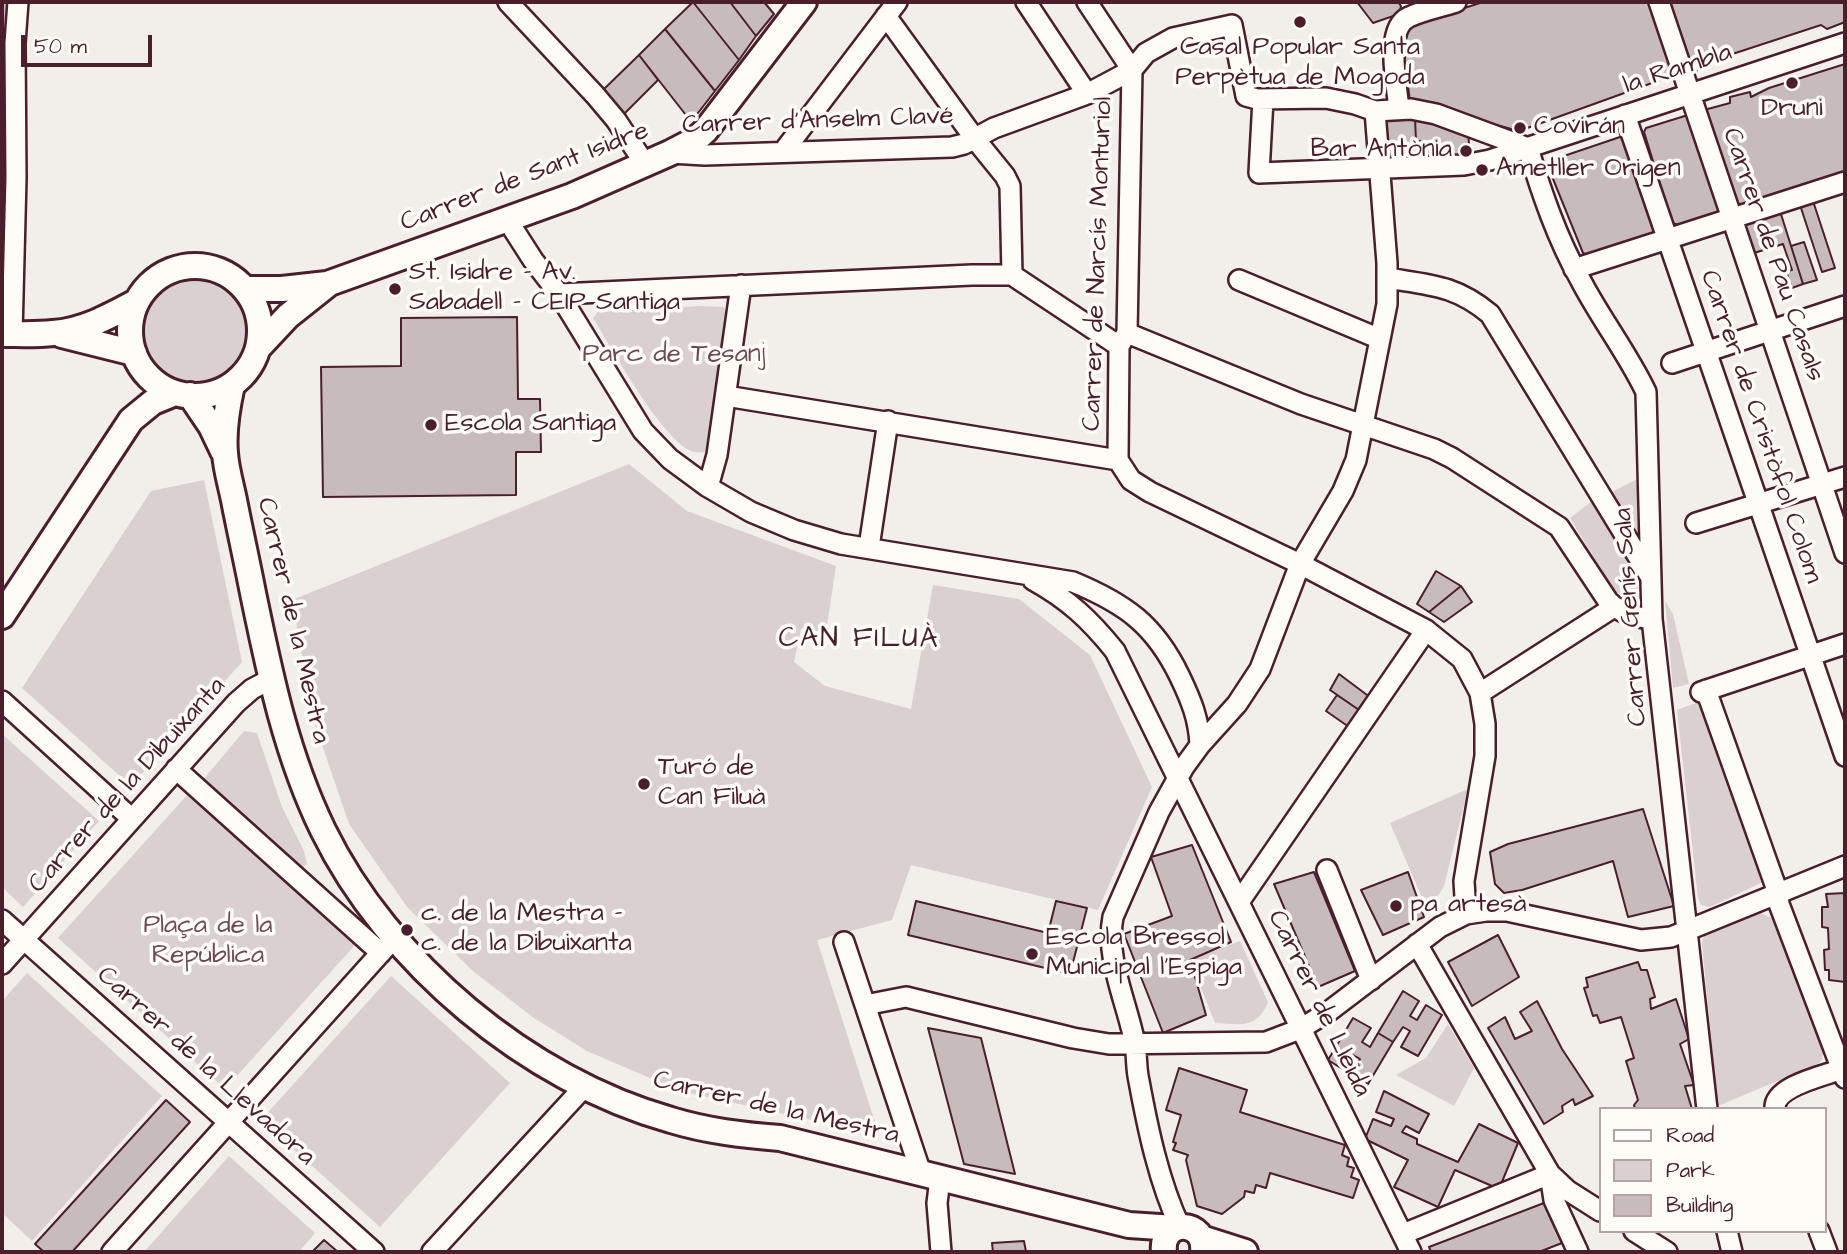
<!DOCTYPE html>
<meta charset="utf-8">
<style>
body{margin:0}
#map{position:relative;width:1847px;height:1254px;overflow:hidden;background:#f2efeb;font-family:"Architects Daughter",sans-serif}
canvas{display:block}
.frame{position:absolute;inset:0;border:4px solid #4a1f2b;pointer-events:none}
.legend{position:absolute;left:1599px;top:1107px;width:228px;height:126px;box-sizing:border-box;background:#fdfcf7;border:2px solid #b5a4a5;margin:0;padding:9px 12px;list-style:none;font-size:21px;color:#4a1f2b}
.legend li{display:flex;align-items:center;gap:14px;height:35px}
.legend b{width:35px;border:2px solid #b5a4a5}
.scale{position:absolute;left:21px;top:35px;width:131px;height:32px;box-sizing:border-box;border:4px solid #4a1f2b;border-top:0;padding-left:9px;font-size:21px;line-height:24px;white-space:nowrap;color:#4a1f2b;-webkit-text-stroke:5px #fdfcf7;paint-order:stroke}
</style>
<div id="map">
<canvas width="1847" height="1254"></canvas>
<div class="frame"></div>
<ul class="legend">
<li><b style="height:9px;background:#fdfcf7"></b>Road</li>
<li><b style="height:19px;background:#d9d0cf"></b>Park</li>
<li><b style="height:19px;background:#c8bbbb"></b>Building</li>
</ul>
<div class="scale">50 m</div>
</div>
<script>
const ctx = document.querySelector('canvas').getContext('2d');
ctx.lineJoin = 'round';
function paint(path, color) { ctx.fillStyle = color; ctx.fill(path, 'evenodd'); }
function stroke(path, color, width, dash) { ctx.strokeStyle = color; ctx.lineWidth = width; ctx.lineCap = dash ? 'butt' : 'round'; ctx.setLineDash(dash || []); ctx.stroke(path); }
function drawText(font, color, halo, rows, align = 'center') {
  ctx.font = font + ' "Architects Daughter",sans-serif'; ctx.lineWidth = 7; ctx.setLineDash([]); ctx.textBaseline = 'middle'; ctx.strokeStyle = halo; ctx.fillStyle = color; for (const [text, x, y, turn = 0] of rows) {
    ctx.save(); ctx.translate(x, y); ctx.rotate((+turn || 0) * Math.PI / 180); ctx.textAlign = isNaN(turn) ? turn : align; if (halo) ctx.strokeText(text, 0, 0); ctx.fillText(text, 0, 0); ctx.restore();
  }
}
paint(new Path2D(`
 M130 330a65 65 0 1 1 130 0a65 65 0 1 1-130 0Z
 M 701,306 L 724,307 L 728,317 L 708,452 C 703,452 696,453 691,451 C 661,438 612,349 593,318 L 598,312 Z
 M 629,464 L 687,511 L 836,566 L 826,632 L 801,629 L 794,662 L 825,686 L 911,709 L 933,585 L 1019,599 L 1090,655 L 1152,787 L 1098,910 L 911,865 L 892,920 L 817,940 L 879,1135 L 680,1091 L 587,1051 L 534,1018 L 474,972 L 407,907 L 349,824 L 314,721 L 292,600 Z
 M 1637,479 L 1638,547 L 1608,494 Z
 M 204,480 L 242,662 L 131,786 L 22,688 L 151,491 Z
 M 1596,498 L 1638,569 L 1638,597 L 1627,597 L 1614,591 L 1570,518 Z
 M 1665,601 L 1673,614 L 1689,684 L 1673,688 Z
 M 1701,701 L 1765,881 L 1710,907 L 1701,905 L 1698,898 L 1677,710 Z
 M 244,731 L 257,733 L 282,807 L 304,851 L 307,864 L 301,868 L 202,781 Z
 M 2,734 L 99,821 L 23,907 L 2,887 Z
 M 1468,789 L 1444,886 L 1440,893 L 1426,907 L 1390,823 Z
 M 189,793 L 356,944 L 225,1089 L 58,938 Z
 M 1758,912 L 1772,918 L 1823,1053 L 1822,1060 L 1818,1064 L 1718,1106 L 1702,944 L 1704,935 Z
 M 1240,941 L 1268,1002 C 1257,1030 1240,1024 1215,1023 L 1190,960 Z
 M 27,973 L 162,1096 L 32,1241 L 2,1213 L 2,1001 Z
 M 391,976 L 510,1083 L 380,1227 L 261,1120 Z
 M 1448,1024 L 1474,1068 L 1454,1106 L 1396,1075 L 1426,1058 Z
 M 229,1156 L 315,1233 L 299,1252 L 144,1252 Z`), '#d9d0cf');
const building = new Path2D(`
 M 2,2 L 10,2 L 9,104 L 2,106 Z
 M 693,2 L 739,60 L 715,91 L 665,29 Z
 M 693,2 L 730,2 L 756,36 L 739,60 Z
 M 730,2 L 764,2 L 774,14 L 756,36 Z
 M 1357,2 L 1398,2 L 1401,6 L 1399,14 L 1373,23 Z
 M 1483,2 L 1651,2 L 1677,74 L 1519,131 L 1410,102 L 1406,68 L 1401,68 L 1403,31 L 1409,26 Z
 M 1668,2 L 1845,2 L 1845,22 L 1827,29 L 1821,25 L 1708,62 L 1708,67 L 1691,72 Z
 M 665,29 L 715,91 L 698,113 L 689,119 L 639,55 Z
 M 639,55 L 658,80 L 624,114 L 602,91 Z
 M 1845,64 L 1845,175 L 1745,206 L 1736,203 L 1704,110 L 1730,103 L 1730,97 L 1750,92 L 1751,97 L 1769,88 Z
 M 1688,115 L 1721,207 L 1720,215 L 1682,226 L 1672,223 L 1644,132 L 1646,128 Z
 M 1385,118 L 1415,118 L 1416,141 L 1421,141 L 1422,160 L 1387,163 Z
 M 1415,118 L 1468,130 L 1470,158 L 1422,160 L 1421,141 L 1416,141 Z
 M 1620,137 L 1629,140 L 1659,229 L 1656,235 L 1592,257 L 1583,253 L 1549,169 L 1555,159 Z
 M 1813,201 L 1835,268 L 1822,272 L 1800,205 Z
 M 1780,211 L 1803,284 L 1792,288 L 1786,271 L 1792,270 L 1783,244 L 1754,253 L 1743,223 Z
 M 2,215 L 6,215 L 5,281 L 2,281 Z
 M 1804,242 L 1817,280 L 1803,284 L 1791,246 Z
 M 517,317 L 518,399 L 540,399 L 541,452 L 516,452 L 516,495 L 323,497 L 321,367 L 401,366 L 401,318 Z
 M 1436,571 L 1461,586 L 1429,612 L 1417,604 Z
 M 1461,586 L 1472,602 L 1444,622 L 1429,612 Z
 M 1339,674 L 1371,698 L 1362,712 L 1330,690 Z
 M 1337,695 L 1362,712 L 1349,727 L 1326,711 Z
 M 1643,809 L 1674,906 L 1628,917 L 1613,861 L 1522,890 L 1504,893 L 1495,884 L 1490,852 L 1508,844 Z
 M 1192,845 L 1231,942 L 1190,960 L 1206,1015 L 1163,1033 L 1124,934 L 1172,916 L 1151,857 Z
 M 1314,872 L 1355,971 L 1318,987 L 1274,884 Z
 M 1408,872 L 1424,917 L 1383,935 L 1361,890 Z
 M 1845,893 L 1845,982 L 1829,980 L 1829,970 L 1825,970 L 1824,950 L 1829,949 L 1828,928 L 1822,927 L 1822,907 L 1828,907 L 1826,894 Z
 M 916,901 L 1048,933 L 1056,901 L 1087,908 L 1070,974 L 908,935 Z
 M 1498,935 L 1519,977 L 1472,1006 L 1448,962 Z
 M 1638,962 L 1641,970 L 1647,970 L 1655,997 L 1650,999 L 1651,1009 L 1676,999 L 1689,1039 L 1680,1044 L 1694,1085 L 1685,1086 L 1692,1109 L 1635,1109 L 1634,1105 L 1638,1100 L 1626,1061 L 1634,1058 L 1621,1017 L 1600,1023 L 1597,1015 L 1593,1016 L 1584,988 L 1588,987 L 1586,978 Z
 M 1403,991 L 1419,1001 L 1410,1016 L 1417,1020 L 1426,1005 L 1442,1015 L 1418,1056 L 1401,1047 L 1410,1031 L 1403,1027 L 1393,1042 L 1378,1033 Z
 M 1537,1001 L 1562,1049 L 1593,1096 L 1575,1105 L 1573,1099 L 1562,1106 L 1563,1112 L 1544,1124 L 1488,1028 L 1505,1017 L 1515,1039 L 1532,1031 L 1520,1012 Z
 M 1353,1018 L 1371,1028 L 1362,1042 L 1370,1047 L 1378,1033 L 1393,1042 L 1368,1084 L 1351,1074 L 1360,1059 L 1353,1055 L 1344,1070 L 1328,1060 Z
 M 928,1028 L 981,1038 L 1015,1174 L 964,1164 Z
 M 1179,1068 L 1247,1090 L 1240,1112 L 1345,1145 L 1342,1155 L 1349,1158 L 1347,1166 L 1354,1168 L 1351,1177 L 1359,1180 L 1353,1198 L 1270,1173 L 1266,1188 L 1256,1185 L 1254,1193 L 1245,1191 L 1244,1197 L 1222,1214 L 1197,1206 L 1186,1160 L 1188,1155 L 1173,1150 L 1176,1143 L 1173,1142 L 1181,1115 L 1166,1110 Z
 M 1384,1091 L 1429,1114 L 1419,1133 L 1406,1126 L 1402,1132 L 1417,1139 L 1417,1144 L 1458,1162 L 1479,1124 L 1518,1143 L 1499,1189 L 1455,1170 L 1438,1207 L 1394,1187 L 1408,1160 L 1365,1139 L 1373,1119 L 1391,1126 L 1394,1119 L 1376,1112 Z
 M 166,1100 L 190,1122 L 72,1252 L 44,1252 L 35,1244 Z
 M 1544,1203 L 1562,1243 L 1539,1252 L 1431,1252 L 1429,1247 Z
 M 324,1240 L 338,1252 L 312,1252 Z
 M 1024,1241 L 1026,1252 L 993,1252 L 992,1243 Z`);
paint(building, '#c8bbbb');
stroke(building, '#4a1f2b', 2);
const minor = new Path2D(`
 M 508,2 L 595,95 L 616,120 L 645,164
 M 1026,2 L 1087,94
 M 1087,2 L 1132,70
 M 1659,2 L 1845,553
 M 886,16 L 975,139 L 1005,176 L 1010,186 L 1012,275
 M 1263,99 L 1259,173 L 1464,165 L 1490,160 L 1845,43
 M 1399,109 C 1397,86 1384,28 1409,17 C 1424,10 1441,7 1456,2
 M 1625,115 L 1845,756
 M 1528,148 C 1542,194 1557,238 1580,279 C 1600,318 1627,352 1646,392 L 1652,619 L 1707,1109
 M 783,152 L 897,2
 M 670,153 L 705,155 L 952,147 L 964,144 L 994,128 L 1087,94 L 1132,70 L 1146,53 L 1173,38 L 1232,25 L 1246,96 L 1257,99 L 1326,98 L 1355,104 L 1375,111 L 1411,109 L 1436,114 L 1528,148
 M 508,221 L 533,260 L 559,294 L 643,431 L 670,459 L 708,487 L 751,512 L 794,530 L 841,544 L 1073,582 C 1126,604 1155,625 1180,677 C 1191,700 1199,719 1200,745
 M 1574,269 L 1845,182
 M 1387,278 C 1430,285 1455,285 1490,314 L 1650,576
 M 1239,280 L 1380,339
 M 559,294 L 972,275 L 1012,275 L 1119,346
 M 1127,333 L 1301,404 L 1434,449 L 1452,458 L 1559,527 L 1608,601 C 1621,614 1635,617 1652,619
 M 12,334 L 16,178 L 15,43 L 18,2
 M 1672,363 L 1845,306
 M 726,396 L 1118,460 L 1131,480 L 1150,492 L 1300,564 L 1426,630 L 1462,659 L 1480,693 L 1485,724 L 1485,756 L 1464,881 L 1466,914
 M 1118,460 L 1119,346 L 1127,333 L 1132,70
 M 708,487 L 717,455 L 741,285
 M 1696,523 L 1845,477
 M 869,547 L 888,421
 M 1033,580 C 1069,600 1090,620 1115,651 L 1411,1252
 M 1706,690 L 1778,893 L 1779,904 L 1845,1078
 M 1701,692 L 1845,644
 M 1480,693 L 1614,607
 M 2,701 L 132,819
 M 176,769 L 381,953
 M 1327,870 L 1371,980
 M 1239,902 L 1426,630
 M 2,920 L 374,1252
 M 844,942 L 921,1173
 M 1417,944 L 1550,1174 L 1567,1190 L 1600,1211
 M 2,964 L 236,703 L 252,689 L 271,679
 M 865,1005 L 906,997 L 1073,1038 L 1109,1044 L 1266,1042 L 1300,1029 L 1328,1012 L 1440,927 L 1466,914 L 1486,911 L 1507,911 L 1641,940 L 1671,937 L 1845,866
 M 1775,1109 C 1773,1086 1824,1076 1842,1069
 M 1550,1174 L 1554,1200 L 1578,1252
 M 940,1179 L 937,1203 L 941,1252
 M 1180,1227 C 1159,1182 1148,1130 1139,1081 C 1136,1069 1137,1056 1135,1044 C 1127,1002 1105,959 1113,917 L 1159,812 L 1184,767 L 1200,745 L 1237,704 L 1260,669 L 1300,564 L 1343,491 L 1356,460 L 1387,304 L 1387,263 L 1375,111
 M 1634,1231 L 1667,1252
 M 1727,1231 L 1732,1252
 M 1819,1231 L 1827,1252
 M 1403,1234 L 1550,1174
 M 112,1252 L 395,937
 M 432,1252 L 585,1086`);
const major = new Path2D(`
 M130 331a65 65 0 1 1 130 0a65 65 0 1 1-130 0Z
 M 245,289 L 282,289 L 327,284 L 572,196 L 670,153 L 695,140 L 706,130 L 804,2
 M 2,334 C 19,334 36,335 53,333 C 83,331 110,316 136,302
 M 62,335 L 134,353
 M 258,348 L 288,316 L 327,285
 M 232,385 C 227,407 223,430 225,453 C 226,469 231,485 234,500 C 240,531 247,562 253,593 C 270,675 286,754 323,830 C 388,963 528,1080 671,1120 C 707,1131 742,1135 780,1138 L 1129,1225 L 1175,1228
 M 190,395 L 211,426 L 223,451
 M 2,616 L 131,420 L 153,402 L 175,393
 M 1201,1238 L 1245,1252
 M 1164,1252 C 1160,1218 1207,1219 1203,1252`);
stroke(minor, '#4a1f2b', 24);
stroke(major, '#4a1f2b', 30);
stroke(minor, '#fdfcf7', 19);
stroke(major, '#fdfcf7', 24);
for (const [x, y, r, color] of [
 [1300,22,7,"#4a1f2b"],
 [1792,83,7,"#4a1f2b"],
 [1520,128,7,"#4a1f2b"],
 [1466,151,7,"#4a1f2b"],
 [1482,170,7,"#4a1f2b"],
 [395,289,7,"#4a1f2b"],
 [431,425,7,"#4a1f2b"],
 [644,784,7,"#4a1f2b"],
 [1396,906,7,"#4a1f2b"],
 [407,930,7,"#4a1f2b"],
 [1032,954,7,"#4a1f2b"]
]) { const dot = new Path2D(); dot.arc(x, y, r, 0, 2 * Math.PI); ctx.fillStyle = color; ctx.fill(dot); stroke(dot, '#fdfcf7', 2.5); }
drawText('26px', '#4a1f2b', '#fdfcf7', [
 ["Casal Popular Santa",1300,49,"center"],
 ["Perpètua de Mogoda",1300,79,"center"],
 ["Druni",1792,110,"center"],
 ["Covirán",1534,128],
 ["Bar Antònia",1452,151,"right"],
 ["Ametller Origen",1496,170],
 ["St. Isidre - Av.",409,274],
 ["Sabadell - CEIP Santiga",409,304],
 ["Escola Santiga",445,425],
 ["Turó de",658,769],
 ["Can Filuà",658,799],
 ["pa artesà",1410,906],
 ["c. de la Mestra -",421,915],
 ["c. de la Dibuixanta",421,945],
 ["Escola Bressol",1046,939],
 ["Municipal l'Espiga",1046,969]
], 'left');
drawText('26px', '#4a1f2b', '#fdfcf7', [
 ["la Rambla",1678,70,-18],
 ["Carrer d'Anselm Clavé",818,122,-2],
 ["Carrer de Sant Isidre",525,178,-21],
 ["Carrer de Pau Casals",1772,255,71],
 ["Carrer de Narcís Monturiol",1099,264,-88],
 ["Carrer de Cristòfol Colom",1760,427,71],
 ["Carrer Genís Sala",1632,617,-94],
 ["Carrer de la Mestra",292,621,77],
 ["Carrer de la Dibuixanta",128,786,-48],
 ["Carrer de Lleida",1318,1004,64],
 ["Carrer de la Llevadora",205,1067,42],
 ["Carrer de la Mestra",776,1109,13]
]);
drawText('26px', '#6e4b54', '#fdfcf7', [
 ["Parc de Tesanj",674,356],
 ["Plaça de la",208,927],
 ["República",208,957]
]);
ctx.letterSpacing = '2px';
drawText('28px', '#4a1f2b', '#fdfcf7', [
 ["CAN FILUÀ",859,640]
]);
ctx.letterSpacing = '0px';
</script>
